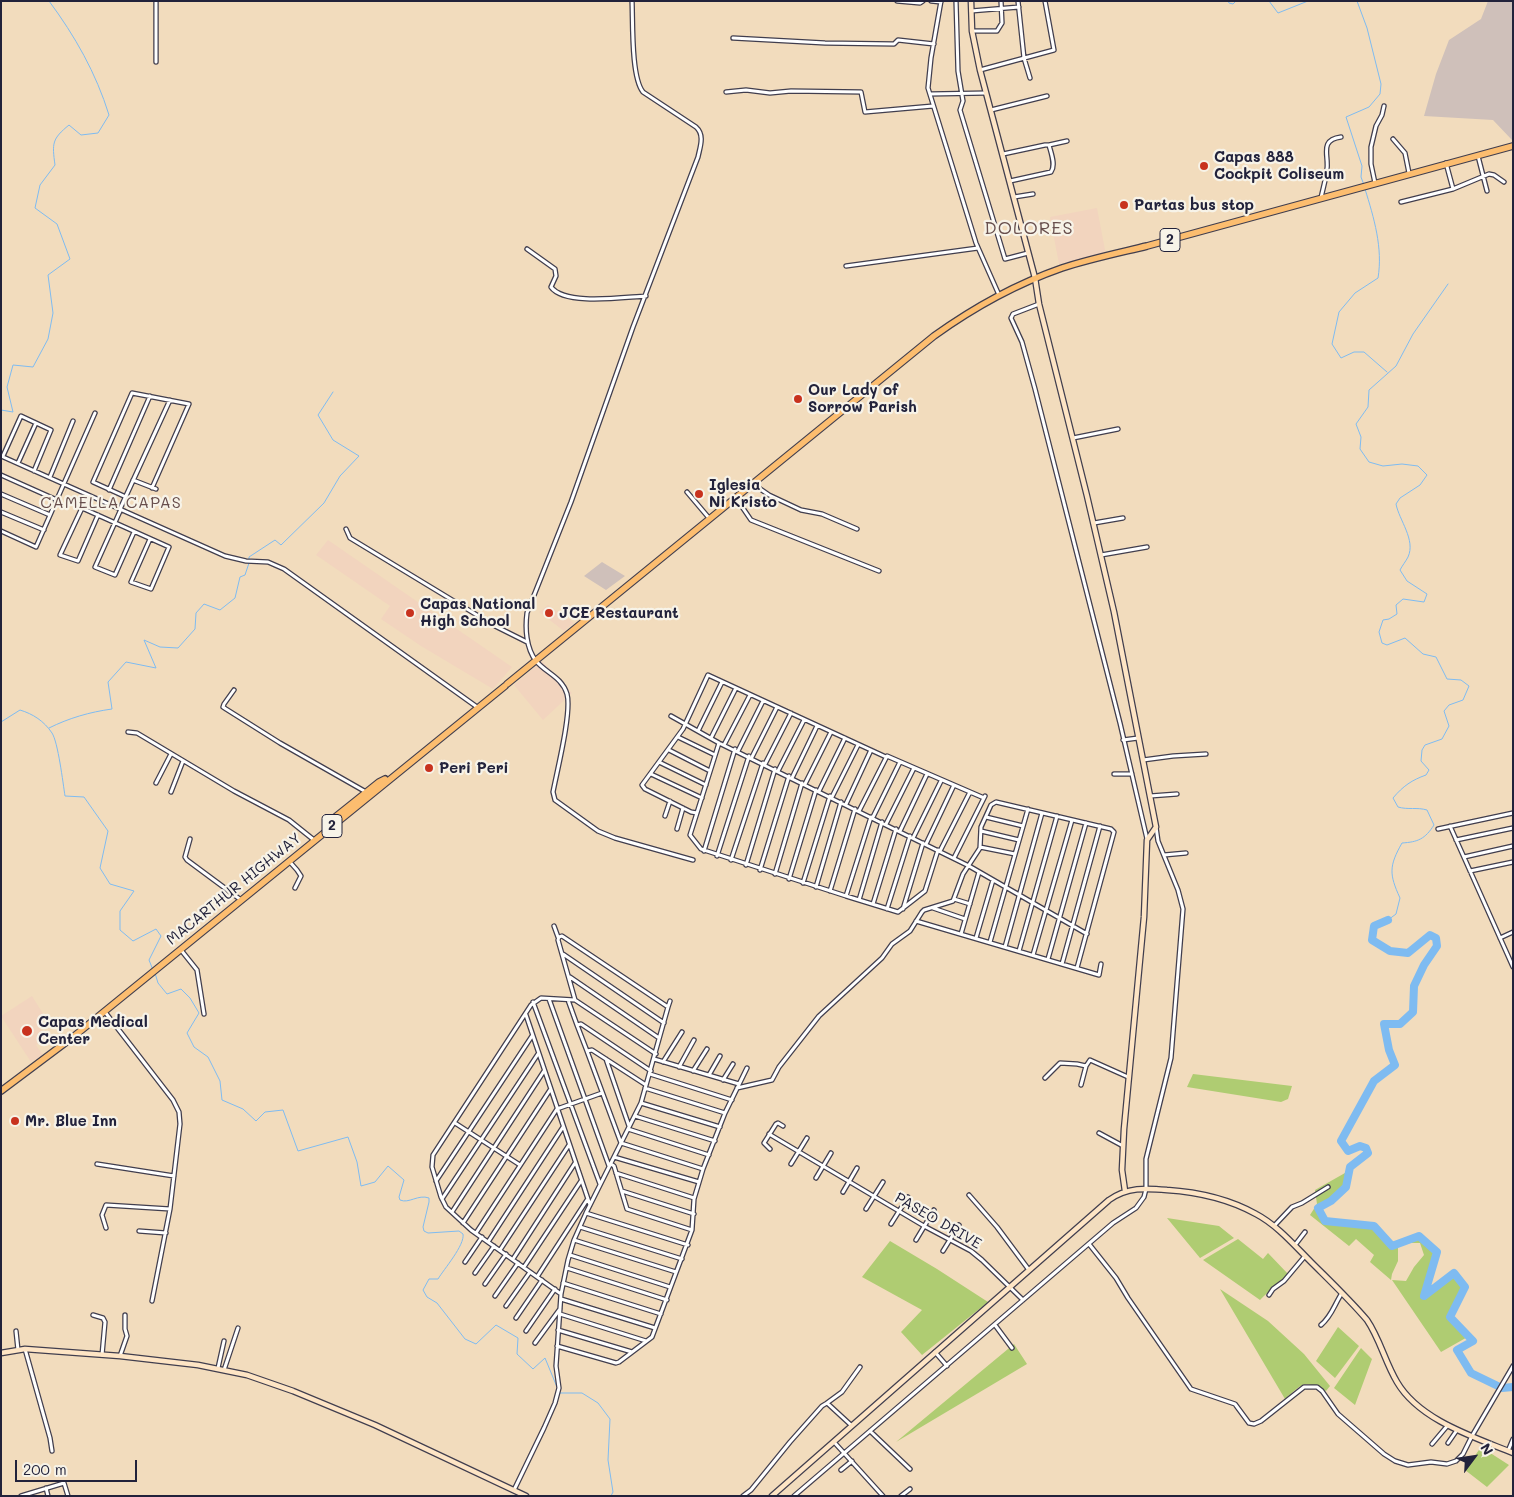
<!DOCTYPE html>
<style>
body{margin:0}
#map{position:relative;width:1514px;height:1497px;overflow:hidden;background:#f2dcbd;font-family:Mali,sans-serif}
canvas{display:block}
.frame{position:absolute;inset:0;border:2px solid #22223b;pointer-events:none}
.north{position:absolute;left:1449px;top:1432px;width:50px;height:50px;-webkit-text-stroke:4px #f7f3e8;paint-order:stroke;rotate:59deg;font-size:14px;font-weight:700;line-height:20px;text-align:center;color:#22223b}
.north::after{content:'';display:block;margin:auto;width:18px;height:22px;background:#22223b;clip-path:polygon(50% 0,100% 100%,50% 72%,0 100%)}
.scale{position:absolute;left:15px;top:1460px;width:122px;height:22px;box-sizing:border-box;border:2px solid #22223b;border-top:0;padding-left:6px;font-size:15px;line-height:18px;white-space:nowrap;color:#22223b;-webkit-text-stroke:4px #f7f3e8;paint-order:stroke}
</style>
<div id="map">
<canvas width="1514" height="1497"></canvas>
<div class="frame"></div>
<div class="north">N</div>
<div class="scale">200 m</div>
</div>
<script>
const ctx = document.querySelector('canvas').getContext('2d');
ctx.lineJoin = 'round';
function paint(path, color) { ctx.fillStyle = color; ctx.fill(path, 'evenodd'); }
function stroke(path, color, width, dash) { ctx.strokeStyle = color; ctx.lineWidth = width; ctx.lineCap = dash ? 'butt' : 'round'; ctx.setLineDash(dash || []); ctx.stroke(path); }
function drawText(font, color, halo, rows, align = 'center') {
  ctx.font = font + ' Mali,sans-serif'; ctx.lineWidth = 4.5; ctx.setLineDash([]); ctx.textBaseline = 'middle'; ctx.strokeStyle = halo; ctx.fillStyle = color; for (const [text, x, y, turn = 0] of rows) {
    ctx.save(); ctx.translate(x, y); ctx.rotate((+turn || 0) * Math.PI / 180); ctx.textAlign = isNaN(turn) ? turn : align; if (halo) ctx.strokeText(text, 0, 0); ctx.fillText(text, 0, 0); ctx.restore();
  }
}
paint(new Path2D(`
 M 1097,208 L 1106,255 L 1059,264 L 1050,217 Z
 M 328,540 L 512,667 L 493,689 L 421,646 L 381,619 L 390,606 L 316,555 Z
 M 548,605 L 574,623 L 564,631 L 539,612 Z
 M 542,661 L 572,693 L 543,720 L 514,685 Z
 M 32,996 L 47,1020 L 38,1025 L 46,1038 L 36,1045 L 43,1055 L 31,1062 L 1,1016 Z`), '#f2d4be');
paint(new Path2D(`
 M 1488,1 L 1513,1 L 1512,140 L 1493,120 L 1424,116 L 1436,74 L 1449,40 L 1481,19 Z
 M 602,562 L 625,576 L 606,590 L 584,576 Z`), '#cfc0ba');
paint(new Path2D(`
 M 1193,1074 L 1292,1086 L 1288,1099 L 1281,1102 L 1187,1087 Z
 M 1352,1169 L 1348,1189 L 1336,1201 L 1322,1209 L 1327,1219 L 1376,1224 L 1393,1242 L 1421,1233 L 1440,1253 L 1428,1290 L 1455,1270 L 1468,1288 L 1453,1317 L 1471,1335 L 1441,1352 L 1392,1280 L 1406,1281 L 1414,1267 L 1424,1255 L 1420,1243 L 1410,1243 L 1398,1246 L 1398,1261 L 1392,1274 L 1391,1280 L 1370,1262 L 1374,1255 L 1356,1239 L 1349,1246 L 1310,1215 L 1317,1204 L 1315,1190 Z
 M 1167,1218 L 1219,1226 L 1234,1238 L 1200,1258 Z
 M 1238,1239 L 1263,1259 L 1268,1253 L 1288,1274 C 1280,1285 1269,1290 1260,1300 L 1203,1260 Z
 M 890,1241 L 937,1269 L 988,1302 L 922,1355 L 901,1332 L 922,1310 L 862,1277 Z
 M 1220,1289 L 1268,1321 L 1304,1354 L 1330,1386 L 1326,1391 C 1303,1380 1304,1382 1285,1399 Z
 M 1338,1327 L 1359,1346 L 1335,1378 L 1316,1361 Z
 M 1014,1344 L 1027,1364 L 896,1442 Z
 M 1361,1348 L 1372,1359 L 1355,1405 L 1334,1388 Z
 M 1481,1447 L 1509,1465 L 1487,1487 L 1465,1470 Z`), '#afcc72');
stroke(new Path2D(`
 M 1228,1 L 1229,3 L 1233,4 L 1236,1
 M 1269,1 L 1278,13 L 1308,1
 M 1312,1 L 1319,1
 M 1357,1 L 1367,28 L 1381,84 L 1380,94 L 1369,107 L 1346,117 L 1362,166 L 1361,177 L 1364,185
 M 1365,189 C 1374,218 1383,248 1378,278 L 1355,293 L 1339,312 L 1332,344 L 1341,358 L 1354,352 L 1364,352 L 1387,372
 M 1,410 L 13,412 L 7,387 L 13,365 L 33,367 L 48,339 L 53,313 L 48,275 L 70,259 L 57,224 L 35,208 L 40,185 L 55,165 C 52,143 52,139 69,125 L 81,135 L 98,133 L 109,115 C 96,73 75,36 49,1
 M 249,559 L 249,557 L 275,540 L 281,545 L 324,503 L 340,476 L 359,456 L 333,440 L 318,415 L 333,392
 M 1,722 L 20,710 C 33,714 44,721 52,733 C 58,742 63,783 65,796 L 84,797 L 108,831 L 100,868 L 110,884 L 134,891 L 120,911 L 120,930 L 133,941 L 156,929 L 161,936 L 149,960 L 153,970
 M 49,728 C 69,718 90,712 112,709 L 108,682 L 126,662 L 156,668 L 144,640 L 160,647 L 178,648 L 195,629 L 196,613 L 204,604 L 220,610 L 235,598 L 240,577 L 245,575 L 249,563
 M 1388,920 L 1396,914 L 1400,898 C 1389,874 1389,866 1402,843 C 1418,842 1425,839 1434,825 L 1427,810 C 1417,807 1408,810 1398,807 L 1393,798 C 1403,786 1412,780 1426,775 L 1429,770 L 1421,761 L 1422,750 L 1425,745 L 1442,739 L 1449,726 L 1444,711 L 1449,705 L 1463,700 L 1469,686 L 1461,680 L 1447,679 L 1436,657 L 1423,654 L 1405,638 L 1387,645 L 1382,643 L 1379,632 L 1383,620 L 1389,619 L 1397,614 L 1396,605 L 1403,599 L 1424,602 L 1427,594 L 1407,581 L 1400,570 C 1402,566 1406,561 1408,557 C 1416,540 1399,520 1396,504 L 1400,498 L 1420,485 L 1427,475 L 1418,466 L 1402,464 L 1383,466 L 1369,462 L 1360,449 L 1361,437 L 1356,424 L 1368,407 L 1369,390 L 1396,366 L 1413,334 L 1448,284
 M 155,973 L 158,983 L 167,994 L 181,989 L 190,998 L 199,1013 L 187,1033 L 194,1047 L 208,1057 L 220,1081 L 222,1100 L 243,1109 L 256,1121 L 265,1112 L 283,1110 L 298,1151 L 348,1137 L 357,1162 L 361,1186 L 375,1182 L 388,1166 L 404,1180 L 399,1197 L 400,1200 C 409,1204 418,1194 429,1198 L 429,1202 L 423,1227 L 424,1231 L 428,1233 L 459,1231 L 463,1234 C 465,1245 444,1269 438,1279 L 429,1279 L 423,1290 L 427,1297 L 437,1303 L 465,1339 L 476,1344 L 496,1325 L 518,1338 L 517,1354 L 533,1369 L 545,1358 L 557,1387
 M 559,1391 L 560,1393 L 582,1393 L 598,1403 L 610,1419 L 608,1460 L 613,1492 L 611,1496`), '#7ebbf1', 1);
stroke(new Path2D(`
 M 1388,920 L 1374,926 L 1372,940 L 1390,951 L 1408,953 L 1430,935 L 1436,938 L 1437,946 L 1424,965 L 1414,986 L 1413,1012 L 1400,1024 L 1384,1024 L 1389,1050 L 1395,1065 L 1374,1081 L 1341,1141 L 1348,1151 L 1360,1146 L 1366,1148 L 1368,1153 L 1350,1167 L 1346,1187 L 1331,1201 L 1318,1208 L 1325,1221 L 1374,1226 L 1392,1246 L 1419,1236 L 1437,1252 L 1424,1296 L 1454,1273 L 1465,1287 L 1450,1317 L 1473,1341 L 1457,1350 L 1471,1373 L 1502,1388 L 1513,1387`), '#7ebbf1', 8);
const street = new Path2D(`
 M 632,1 C 633,22 631,77 643,92 L 696,127 C 705,135 700,147 698,157 L 633,327 L 571,502 L 527,613 C 525,628 526,648 536,661 C 546,673 562,677 567,694 C 572,712 557,771 553,792 L 555,800 L 598,831 L 615,838 L 693,860
 M 897,1 L 920,3 L 923,1
 M 931,1 L 941,2
 M 941,1 L 931,58 L 928,88 L 976,243 L 999,295
 M 956,1 L 958,71 L 963,101 L 960,110 L 1005,259 L 1028,253
 M 1018,1 L 1024,58 L 1030,78
 M 971,11 L 1019,7
 M 972,31 L 997,31 L 1002,23 L 1001,1
 M 733,38 L 825,43 L 894,44 L 898,40 L 934,44
 M 156,62 L 156,1
 M 980,70 L 1054,50 L 1045,1
 M 726,92 L 746,90 L 770,93 L 791,91 L 861,92 L 865,112 L 933,106
 M 930,94 L 986,93
 M 991,110 L 1047,96
 M 1393,139 L 1405,153 L 1409,173
 M 1049,145 L 1067,141
 M 1003,154 L 1045,145 L 1049,145 C 1051,153 1056,165 1051,172 L 1010,181
 M 1478,156 L 1487,191
 M 1446,163 L 1453,189
 M 1375,183 L 1371,164 L 1371,147 L 1376,126 L 1382,115 L 1384,106
 M 1014,197 L 1033,194
 M 1321,198 C 1323,188 1326,179 1327,169 C 1329,155 1319,140 1341,137
 M 1401,202 L 1453,189 L 1489,174 L 1494,175 L 1504,182
 M 527,249 L 555,269 L 556,276 L 551,287 C 565,306 624,297 646,296
 M 846,266 L 978,248
 M 1039,304 L 1013,314 L 1011,318 L 1022,342 L 1035,389 L 1120,723 L 1147,839
 M 1073,438 L 1118,429
 M 1,456 L 225,556 L 246,561 L 268,562 L 284,569 L 477,707
 M 3,456 L 21,416 L 51,430 L 34,471
 M 18,463 L 36,423
 M 1,475 L 57,500
 M 50,477 L 73,421
 M 133,480 L 156,489
 M 753,484 L 769,495 L 801,510 L 822,514 L 857,529
 M 109,490 L 150,396
 M 687,492 L 709,518
 M 1,494 L 50,515
 M 126,497 L 93,482 L 132,393 L 189,404 L 152,488
 M 736,498 L 751,520 L 879,571
 M 120,509 L 170,400
 M 121,509 L 95,567 L 115,575 L 134,532
 M 1,512 L 44,530
 M 98,515 L 78,561 L 60,555 L 82,508 C 111,521 140,534 169,547 L 151,589 L 131,582 L 150,539
 M 1094,523 L 1123,518
 M 346,529 L 350,538 L 495,626 L 527,642
 M 1,531 L 36,547 L 95,413
 M 1101,555 L 1147,547
 M 234,690 L 224,704 L 223,707 L 226,709 L 280,743 L 366,792
 M 671,716 L 719,743 L 969,866 L 1087,934
 M 698,731 L 722,682
 M 128,732 L 137,733 L 234,791 L 289,820 L 314,840
 M 678,737 L 715,755
 M 711,738 L 736,688
 M 1123,740 L 1138,738
 M 719,743 L 690,835 L 701,849 L 846,896 L 871,817
 M 724,745 L 750,695
 M 669,750 L 710,771
 M 738,751 L 763,701
 M 752,757 L 777,707
 M 1143,760 L 1173,756 L 1206,754
 M 659,762 L 706,785
 M 765,764 L 791,713
 M 778,771 L 804,720
 M 651,774 L 702,798
 M 1114,774 L 1132,774
 M 792,778 L 817,726
 M 156,783 L 171,754
 M 805,784 L 831,732
 M 819,791 L 845,738
 M 171,792 L 183,761
 M 1150,796 L 1177,794
 M 832,797 L 858,745
 M 846,804 L 871,750
 M 859,811 L 887,756 L 984,798
 M 697,813 L 691,812 L 645,789 L 642,785 L 683,729 L 708,675 L 886,757
 M 665,816 L 670,801
 M 873,817 L 900,762
 M 986,817 L 1023,826
 M 886,824 L 914,768
 M 1450,826 L 1513,967
 M 677,829 L 683,808
 M 1438,829 L 1513,813
 M 900,831 L 927,774
 M 981,831 L 1019,840
 M 913,838 L 941,781
 M 190,839 L 185,857 L 187,860 L 241,900
 M 1456,840 L 1513,828
 M 926,844 L 954,785
 M 980,847 L 1015,854
 M 704,851 L 735,749
 M 940,851 L 970,792
 M 1164,855 L 1186,853
 M 717,856 L 749,756
 M 1464,857 L 1513,846
 M 954,858 L 985,796
 M 731,860 L 763,763
 M 289,861 L 297,870 L 301,876 L 295,888
 M 746,865 L 775,769
 M 760,870 L 789,776
 M 1470,871 L 1513,862
 M 775,874 L 802,783
 M 789,879 L 816,790
 M 803,883 L 830,796
 M 816,887 L 841,802
 M 830,891 L 855,809
 M 846,896 L 898,912 L 925,891 L 938,850
 M 954,899 L 970,904
 M 859,900 L 882,822
 M 873,904 L 896,829
 M 933,908 L 965,919
 M 887,909 L 910,836
 M 903,909 L 923,843
 M 916,921 L 1099,975 L 1101,964
 M 554,926 L 558,937
 M 961,934 L 979,872
 M 976,938 L 993,880
 M 1500,938 L 1513,932
 M 990,942 L 1028,809
 M 1005,947 L 1042,813
 M 181,950 L 197,970 L 204,1014
 M 1019,951 L 1057,816
 M 563,954 L 664,1023
 M 1033,955 L 1072,820
 M 1048,959 L 1086,823
 M 1062,964 L 1100,826
 M 570,977 L 659,1038
 M 549,999 L 609,1166
 M 568,1000 L 577,1025
 M 575,1000 L 656,1054
 M 533,1002 L 600,1184
 M 668,1007 L 670,1001
 M 105,1012 L 173,1100 L 179,1112 L 180,1124 L 170,1209 L 152,1301
 M 526,1015 L 590,1205
 M 587,1051 L 577,1025 L 581,1024 L 651,1071
 M 606,1059 L 629,1126
 M 654,1059 L 739,1084
 M 663,1062 L 682,1032
 M 679,1067 L 694,1040
 M 693,1071 L 707,1049
 M 650,1074 L 732,1100
 M 709,1075 L 720,1056
 M 1045,1078 L 1060,1063 L 1077,1064 L 1086,1066
 M 723,1080 L 733,1064
 M 646,1085 L 592,1050 L 587,1051 L 621,1143 L 703,1169
 M 1081,1085 L 1086,1066 L 1090,1060 L 1128,1077
 M 645,1088 L 725,1113
 M 737,1088 L 772,1080 L 779,1067 L 819,1016 L 882,958 L 892,944 L 910,931 L 922,912 L 924,910 L 953,901 L 963,874 L 980,848 L 981,827 L 991,805 L 996,802 L 1111,829 L 1114,832 L 1077,968
 M 641,1103 L 720,1127
 M 635,1116 L 715,1141
 M 455,1123 L 520,1165
 M 628,1129 L 709,1155
 M 1099,1133 L 1123,1146
 M 769,1134 L 924,1226 L 971,1251 L 982,1260 L 1023,1300
 M 770,1149 L 764,1143 L 776,1124 L 778,1123 L 783,1126
 M 614,1157 L 699,1182
 M 97,1164 L 174,1176
 M 611,1164 L 614,1166 L 627,1209 L 692,1230
 M 791,1164 L 807,1138
 M 616,1173 L 694,1198
 M 816,1178 L 831,1153
 M 436,1181 L 532,1036
 M 622,1191 L 694,1214
 M 843,1192 L 857,1168
 M 969,1195 L 997,1227 L 1029,1270
 M 442,1199 L 538,1054
 M 866,1209 L 883,1182
 M 452,1212 L 544,1071
 M 586,1213 L 688,1245
 M 463,1223 L 550,1090
 M 891,1224 L 908,1197
 M 1274,1226 L 1292,1207 L 1302,1203 L 1328,1187
 M 580,1227 L 682,1259
 M 106,1228 L 102,1215 L 106,1205 L 170,1209
 M 139,1231 L 166,1233
 M 476,1233 L 557,1109 L 602,1093
 M 574,1240 L 676,1272
 M 916,1240 L 934,1210
 M 488,1242 L 563,1127
 M 1089,1244 L 1116,1278 L 1128,1298 L 1191,1389 L 1235,1404 L 1249,1423 L 1254,1424 L 1261,1421 L 1304,1387 L 1317,1387 L 1322,1391 L 1338,1414 L 1384,1454 L 1395,1461 L 1408,1465 L 1431,1462 L 1447,1464 L 1456,1461 L 1463,1454 L 1472,1436 L 1513,1366
 M 1295,1245 L 1305,1232
 M 500,1250 L 569,1145
 M 943,1251 L 959,1225
 M 570,1255 L 670,1287
 M 513,1259 L 575,1163
 M 465,1262 L 482,1237
 M 524,1267 L 581,1181
 M 567,1268 L 667,1300
 M 475,1273 L 494,1246
 M 537,1277 L 587,1200
 M 563,1283 L 661,1314
 M 485,1284 L 506,1254
 M 1269,1295 L 1273,1289 L 1284,1281 L 1305,1256
 M 495,1296 L 518,1263
 M 561,1299 L 655,1328
 M 506,1306 L 530,1272
 M 560,1314 L 646,1341
 M 93,1315 L 103,1318 L 105,1322 L 102,1355
 M 516,1318 L 542,1280
 M 995,1325 L 1012,1348
 M 1321,1325 C 1332,1316 1334,1305 1342,1293
 M 558,1330 L 632,1352
 M 16,1331 L 18,1350
 M 526,1331 L 555,1289
 M 535,1343 L 560,1309
 M 557,1346 L 616,1363 L 619,1362 L 652,1337 L 692,1230 L 694,1199 L 703,1169 L 725,1113 L 747,1068
 M 25,1349 L 50,1438 L 52,1451
 M 935,1352 L 947,1366
 M 120,1356 L 127,1336 L 125,1329 L 125,1315
 M 218,1368 L 224,1341
 M 224,1370 L 238,1328
 M 827,1403 L 842,1392 L 860,1367
 M 870,1431 L 910,1469
 M 834,1442 L 883,1496
 M 1448,1443 L 1457,1430
 M 1432,1444 L 1448,1425
 M 1508,1451 L 1513,1439
 M 841,1470 L 852,1461
 M 46,1488 L 48,1496
 M 514,1490 L 544,1428 L 555,1403 L 559,1388 L 556,1366 L 561,1294 L 568,1260 L 574,1240 L 586,1213 L 641,1103 L 668,1007 L 562,936 L 559,937 L 558,940 L 575,1000 L 541,998 L 531,1005 L 433,1155 L 432,1167 L 441,1197 L 446,1207 L 471,1230 L 561,1294
 M 21,1496 L 64,1483 L 68,1496
 M 743,1496 L 751,1490 L 790,1442 L 822,1406 L 827,1403 L 852,1426
 M 794,1496 L 1113,1223 L 1136,1208 L 1144,1197 L 1146,1189 L 1146,1159 L 1171,1058 L 1183,909 L 1178,890 L 1158,841 L 1156,827
 M 901,1496 L 910,1489`);
const secondary = new Path2D(`
 M 971,1 L 972,31 L 980,70 L 1035,278 L 1039,304 L 1087,496 L 1114,612 L 1156,827 L 1147,840 L 1144,917 L 1124,1129 L 1122,1170 L 1125,1191
 M 1,1353 L 25,1349 L 120,1356 L 198,1365 L 247,1375 L 293,1391 L 375,1425 L 526,1496
 M 772,1496 L 1109,1200 C 1127,1187 1146,1188 1167,1190 C 1197,1192 1229,1199 1256,1214 C 1277,1225 1294,1245 1311,1262 C 1330,1281 1349,1299 1367,1320 C 1380,1339 1385,1362 1397,1382 C 1419,1420 1474,1437 1513,1453`);
const highway = new Path2D(`
 M 507,684 L 934,336 C 973,308 1016,284 1062,268 C 1089,259 1118,253 1147,246 L 1513,146
 M 330,825 L 334,818 L 379,782 L 385,779
 M 1,1091 L 73,1037 L 505,686`);
stroke(street, '#413e4e', 5.5);
stroke(secondary, '#413e4e', 7);
stroke(highway, '#413e4e', 8);
stroke(street, '#fff', 3);
stroke(secondary, '#fee5c5', 4.5);
stroke(highway, '#fcbd6f', 5.5);
for (const [x, y, r, color] of [
 [1204,166,5,"#c8321e"],
 [1124,205,5,"#c8321e"],
 [798,399,5,"#c8321e"],
 [699,494,5,"#c8321e"],
 [410,613,5,"#c8321e"],
 [549,613,5,"#c8321e"],
 [429,768,5,"#c8321e"],
 [27,1031,6,"#c8321e"],
 [15,1121,5,"#c8321e"]
]) { const dot = new Path2D(); dot.arc(x, y, r, 0, 2 * Math.PI); ctx.fillStyle = color; ctx.fill(dot); stroke(dot, '#f7f3e8', 2); }
for (const [x, y, w] of [
 [1170,240,20],
 [332,826,20]
]) { const box = new Path2D(); box.roundRect(x - w / 2, y - 11.5, w, 23, 4); ctx.fillStyle = '#f7f3e8'; ctx.fill(box); stroke(box, '#22223b', 1); }
drawText('bold 14px', '#22223b', null, [
 ["2",1170,240],
 ["2",332,826]
]);
drawText('bold 15px', '#22223b', '#f7f3e8', [
 ["Capas 888",1214,157],
 ["Cockpit Coliseum",1214,174],
 ["Partas bus stop",1134,205],
 ["Our Lady of",808,390],
 ["Sorrow Parish",808,407],
 ["Iglesia",709,485],
 ["Ni Kristo",709,502],
 ["Capas National",420,604],
 ["High School",420,621],
 ["JCE Restaurant",559,613],
 ["Peri Peri",439,768],
 ["Capas Medical",38,1022],
 ["Center",38,1039],
 ["Mr. Blue Inn",25,1121]
], 'left');
drawText('15px', '#22223b', '#f7f3e8', [
 ["MACARTHUR HIGHWAY",234,889,-39],
 ["PASEO DRIVE",938,1221,30]
]);
ctx.letterSpacing = '1px';
drawText('16px', '#684f4d', '#f7f3e8', [
 ["CAMELLA CAPAS",111,503]
]);
ctx.letterSpacing = '0px';
ctx.letterSpacing = '1px';
drawText('18px', '#684f4d', '#f7f3e8', [
 ["DOLORES",1029,228]
]);
ctx.letterSpacing = '0px';
</script>
